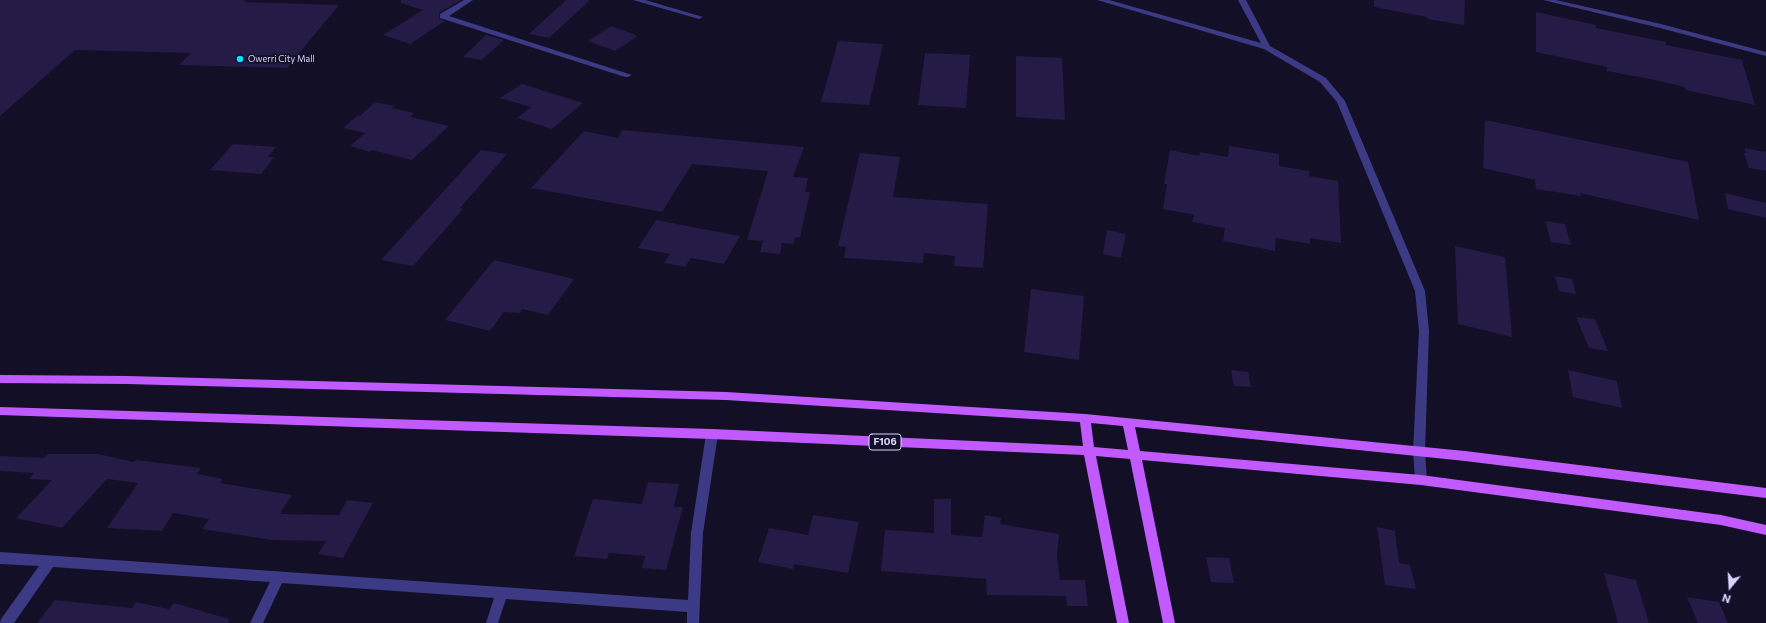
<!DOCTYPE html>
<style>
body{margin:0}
#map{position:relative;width:1766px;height:623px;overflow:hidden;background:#130f26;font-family:Commissioner,sans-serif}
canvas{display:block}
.north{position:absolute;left:1710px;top:567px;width:40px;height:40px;-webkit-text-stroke:3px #130f26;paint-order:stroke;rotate:198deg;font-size:11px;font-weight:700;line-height:16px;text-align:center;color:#d9d4ff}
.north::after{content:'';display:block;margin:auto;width:14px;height:18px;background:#d9d4ff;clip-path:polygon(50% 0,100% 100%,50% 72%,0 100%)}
</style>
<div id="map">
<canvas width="1766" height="623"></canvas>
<div class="north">N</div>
</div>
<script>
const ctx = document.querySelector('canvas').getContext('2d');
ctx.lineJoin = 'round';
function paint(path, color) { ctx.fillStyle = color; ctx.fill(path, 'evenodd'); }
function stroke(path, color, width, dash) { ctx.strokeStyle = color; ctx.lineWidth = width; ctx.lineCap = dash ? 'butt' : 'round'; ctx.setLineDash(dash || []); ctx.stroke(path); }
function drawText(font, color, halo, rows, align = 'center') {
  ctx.font = font + ' Commissioner,sans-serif'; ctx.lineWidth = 3.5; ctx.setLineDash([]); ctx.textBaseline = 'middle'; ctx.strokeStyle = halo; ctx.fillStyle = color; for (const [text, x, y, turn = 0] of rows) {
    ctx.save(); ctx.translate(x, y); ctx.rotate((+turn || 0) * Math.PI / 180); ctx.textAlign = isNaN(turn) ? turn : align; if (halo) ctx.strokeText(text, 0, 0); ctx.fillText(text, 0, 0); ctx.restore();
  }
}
paint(new Path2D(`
 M 0,0 L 246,0 L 244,2 L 339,5 L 287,68 L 179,65 L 191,53 L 75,50 L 0,116 Z
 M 401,0 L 461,0 L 439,13 L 439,19 L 445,21 L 410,44 L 383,35 L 423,10 L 401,3 Z
 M 566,0 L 590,0 L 549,38 L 529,34 Z
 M 1374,0 L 1465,0 L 1464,25 L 1427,19 L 1427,17 L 1374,7 Z
 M 1536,12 L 1596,25 L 1596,28 L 1666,42 L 1666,45 L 1742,60 L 1755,105 L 1686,90 L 1685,87 L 1650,79 L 1607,71 L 1607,67 L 1536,52 Z
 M 611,26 L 638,36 L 615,51 L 588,41 Z
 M 486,35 L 504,40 L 482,60 L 463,57 Z
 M 838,41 L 883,44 L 869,105 L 821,102 Z
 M 925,53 L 970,55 L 966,108 L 918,105 Z
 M 1016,56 L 1062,58 L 1065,120 L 1016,117 Z
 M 522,84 L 583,103 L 552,129 L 517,118 L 531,107 L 500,98 Z
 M 375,102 L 395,106 L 392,108 L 414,113 L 410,117 L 449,126 L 412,160 L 372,150 L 370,152 L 350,146 L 365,133 L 343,128 L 358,115 L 360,116 Z
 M 1485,120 L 1688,162 L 1699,220 L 1580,193 L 1581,196 L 1536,189 L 1535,180 L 1483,168 Z
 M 622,130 L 804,147 L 793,177 L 808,178 L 805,192 L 810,192 L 800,237 L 795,237 L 794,244 L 782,243 L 780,254 L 760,252 L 763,241 L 747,240 L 768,171 L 692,164 L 662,212 L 531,188 L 584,131 L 618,138 Z
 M 233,144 L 276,147 L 268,157 L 274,157 L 261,174 L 210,170 Z
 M 1229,146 L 1279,154 L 1279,166 L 1309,171 L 1309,176 L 1338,181 L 1341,243 L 1310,238 L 1310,244 L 1276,238 L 1275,251 L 1223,241 L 1225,228 L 1192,222 L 1194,215 L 1163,209 L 1167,184 L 1164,184 L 1170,150 L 1199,156 L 1200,152 L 1228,157 Z
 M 1744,148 L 1766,152 L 1766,171 L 1749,168 L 1744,153 L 1746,153 Z
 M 481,150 L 507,154 L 460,208 L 463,209 L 413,266 L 381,260 Z
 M 860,153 L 900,157 L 893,197 L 988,204 L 983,268 L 954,266 L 955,256 L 924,253 L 923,263 L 844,258 L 846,247 L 838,246 Z
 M 1725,193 L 1766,203 L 1766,218 L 1728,209 Z
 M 656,220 L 740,236 L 724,264 L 691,258 L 685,267 L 664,263 L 670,254 L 638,248 Z
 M 1545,221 L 1565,224 L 1571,245 L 1551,242 Z
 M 1107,230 L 1126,234 L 1121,258 L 1103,254 Z
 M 1455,246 L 1505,257 L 1512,337 L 1458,324 Z
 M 494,260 L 574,279 L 548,315 L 522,309 L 520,313 L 504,312 L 490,331 L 445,320 Z
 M 1555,276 L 1572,279 L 1576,294 L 1559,291 Z
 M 1031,289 L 1084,296 L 1079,360 L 1024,352 Z
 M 1576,317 L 1595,319 L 1608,351 L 1589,348 Z
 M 1231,370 L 1248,372 L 1251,387 L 1234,386 Z
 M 1568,370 L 1617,381 L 1622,408 L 1573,397 Z
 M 48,454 L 98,454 L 134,462 L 136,460 L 201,468 L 197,474 L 223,479 L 220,483 L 292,495 L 280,514 L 339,515 L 347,500 L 373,503 L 343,558 L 318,554 L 326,541 L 271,540 L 202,529 L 209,519 L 173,513 L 162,531 L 107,528 L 138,483 L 107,479 L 62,528 L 16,518 L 52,480 L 29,479 L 34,473 L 0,471 L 0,456 L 44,458 Z
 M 648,482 L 679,484 L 674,507 L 683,507 L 666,570 L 642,568 L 645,556 L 609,553 L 607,559 L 574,556 L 593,499 L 642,504 Z
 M 934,499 L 951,499 L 951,535 L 982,537 L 985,515 L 1001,518 L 1000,524 L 1059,534 L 1057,556 L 1060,580 L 1085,580 L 1088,606 L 1067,606 L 1066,596 L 987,595 L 986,579 L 881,571 L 885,530 L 934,533 Z
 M 813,515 L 859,522 L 848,573 L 794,564 L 793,569 L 758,562 L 769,528 L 808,535 Z
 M 1377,527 L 1395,531 L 1399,563 L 1410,565 L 1416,589 L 1385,585 Z
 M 1206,557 L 1229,558 L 1234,583 L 1211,582 Z
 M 1604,573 L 1636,580 L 1649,623 L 1618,623 Z
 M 1687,597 L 1719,602 L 1728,623 L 1698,623 Z
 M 55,600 L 132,608 L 136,602 L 169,609 L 174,603 L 229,619 L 228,623 L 37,623 Z`), '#241b47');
paint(new Path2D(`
 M 464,0 L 473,0 L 449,16 L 632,75 L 628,77 L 625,77 L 440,18 L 440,14 Z
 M 633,0 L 645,0 L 703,17 L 699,19 Z
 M 1097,0 L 1109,0 L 1261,43 L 1238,0 L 1246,0 L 1270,46 L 1326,78 L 1345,101 L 1425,291 L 1429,331 L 1425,451 L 1427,480 L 1425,483 L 1421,485 L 1417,483 L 1415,480 L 1413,451 L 1419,331 L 1415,291 L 1337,102 L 1320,82 L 1264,49 Z
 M 1543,0 L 1556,0 L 1661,24 L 1766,52 L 1766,56 L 1660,28 Z
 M 712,429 L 716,431 L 718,434 L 703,533 L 699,623 L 687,623 L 687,612 L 506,599 L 498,623 L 486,623 L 494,598 L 282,583 L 263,623 L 250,623 L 270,582 L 53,567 L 14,623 L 0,623 L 1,619 L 39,566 L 0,564 L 0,552 L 688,600 L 691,533 L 706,434 L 708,431 Z`), '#3d3a85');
paint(new Path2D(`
 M 0,375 L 127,376 L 726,392 L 1085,414 L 1465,451 L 1766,488 L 1766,498 L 1465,461 L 1135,427 L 1140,451 L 1421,475 L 1721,515 L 1766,525 L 1766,535 L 1721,525 L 1421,485 L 1142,460 L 1175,623 L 1163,623 L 1130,459 L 1096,456 L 1129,623 L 1117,623 L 1084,455 L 712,439 L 0,415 L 0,407 L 712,429 L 1083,446 L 1080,422 L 726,400 L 127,384 L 0,383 ZM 1091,423 L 1123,426 L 1128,450 L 1094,447 Z`), '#c25bff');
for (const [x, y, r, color] of [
 [240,59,4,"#00e5ff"]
]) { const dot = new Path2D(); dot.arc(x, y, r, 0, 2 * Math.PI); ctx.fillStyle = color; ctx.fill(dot); stroke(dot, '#130f26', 1.5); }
drawText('9px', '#d9d4ff', '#130f26', [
 ["Owerri City Mall",248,59]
], 'left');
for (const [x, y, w] of [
 [885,442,32]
]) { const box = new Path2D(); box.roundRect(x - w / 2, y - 8, w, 16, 3); ctx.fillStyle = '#130f26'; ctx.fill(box); stroke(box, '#d9d4ff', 1); }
drawText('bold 10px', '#d9d4ff', null, [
 ["F106",885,442]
]);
</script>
